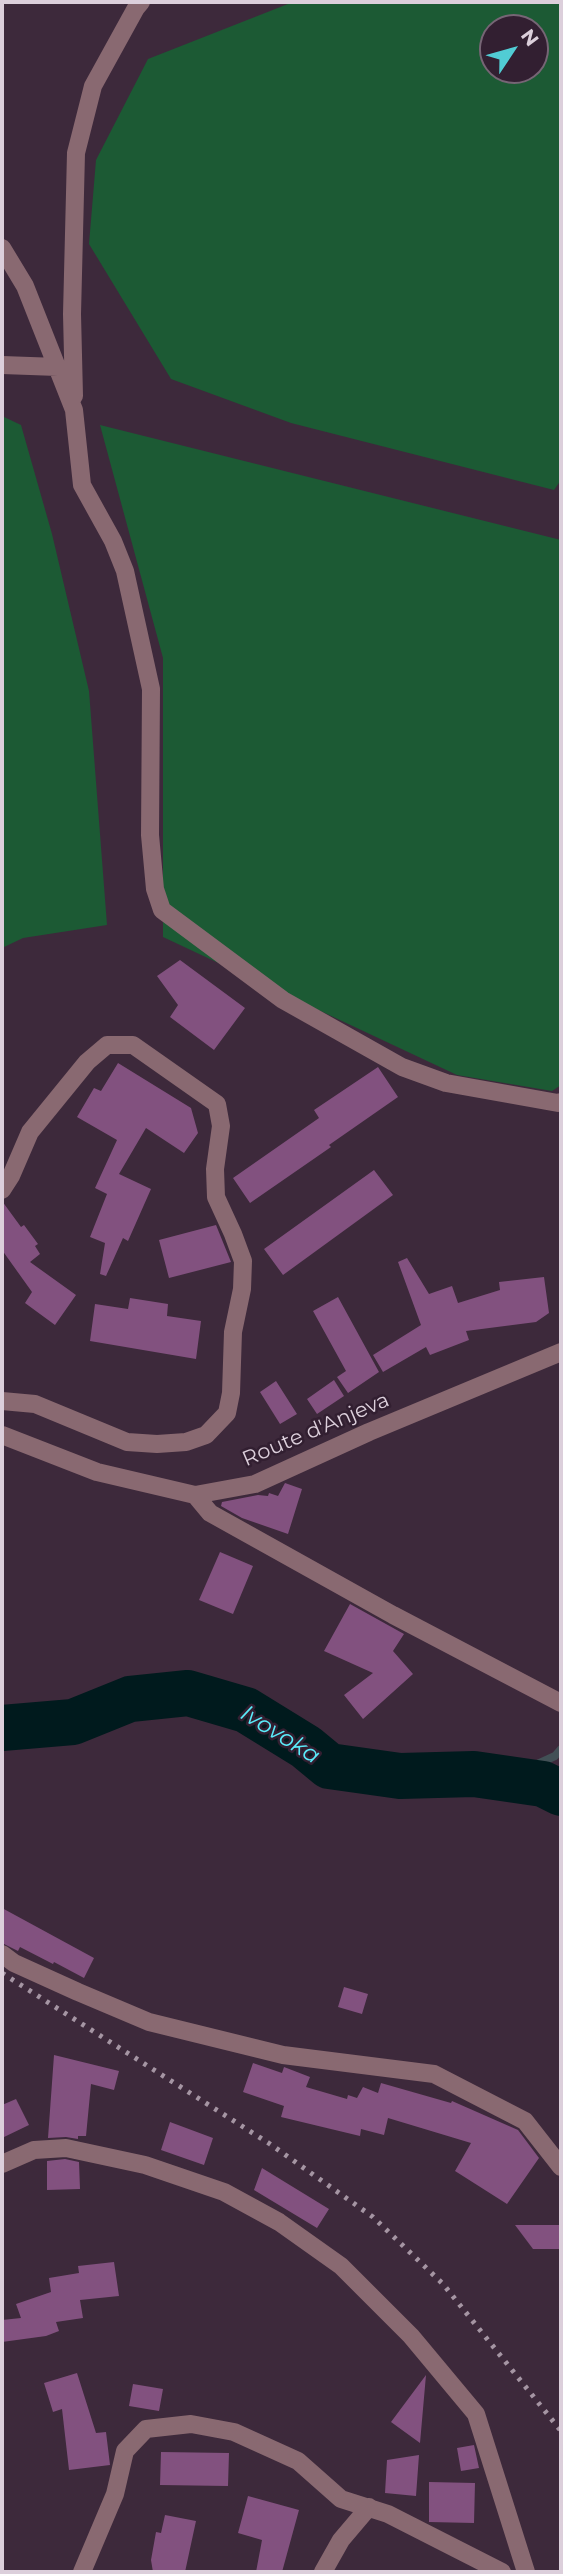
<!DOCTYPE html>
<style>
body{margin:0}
#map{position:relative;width:563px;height:2574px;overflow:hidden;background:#3d293b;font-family:Montserrat,sans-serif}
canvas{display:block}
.frame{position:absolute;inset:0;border:4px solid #dccfdb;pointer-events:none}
.north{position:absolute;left:479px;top:14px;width:70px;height:70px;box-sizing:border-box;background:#321f31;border:2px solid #766575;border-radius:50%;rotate:54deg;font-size:19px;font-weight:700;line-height:28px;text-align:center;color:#dccfdb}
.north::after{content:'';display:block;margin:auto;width:24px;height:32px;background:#51ccd4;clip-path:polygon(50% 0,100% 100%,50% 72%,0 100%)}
</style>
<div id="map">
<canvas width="563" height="2574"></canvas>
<div class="frame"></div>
<div class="north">N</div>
</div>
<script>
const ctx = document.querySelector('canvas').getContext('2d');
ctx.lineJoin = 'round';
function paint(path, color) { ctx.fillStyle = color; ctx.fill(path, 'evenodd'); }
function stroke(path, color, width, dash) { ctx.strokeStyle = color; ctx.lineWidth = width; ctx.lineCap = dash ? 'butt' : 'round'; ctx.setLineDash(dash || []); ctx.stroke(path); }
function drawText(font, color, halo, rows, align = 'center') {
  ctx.font = font + ' Montserrat,sans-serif'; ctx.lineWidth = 5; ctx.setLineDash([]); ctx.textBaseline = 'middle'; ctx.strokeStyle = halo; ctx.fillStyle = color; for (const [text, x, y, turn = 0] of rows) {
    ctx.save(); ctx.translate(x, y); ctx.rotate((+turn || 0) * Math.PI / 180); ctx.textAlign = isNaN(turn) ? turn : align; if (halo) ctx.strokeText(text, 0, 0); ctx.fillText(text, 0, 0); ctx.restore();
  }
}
paint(new Path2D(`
 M 293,2 L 561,2 L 561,480 L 554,490 L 291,423 L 171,379 L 89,244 L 96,160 L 148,59 ZM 493,28 L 535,28 L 535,70 L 493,70 Z
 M 2,416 L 21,425 L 52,534 L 89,691 L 107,925 L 23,938 L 2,948 Z
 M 100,425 L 561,540 L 561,1085 L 552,1091 L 457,1075 L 163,937 L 163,658 Z`), '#1c5a34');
stroke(new Path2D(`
 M 507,1778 L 555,1756 L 561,1749`), '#425056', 8);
stroke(new Path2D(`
 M 2,1728 L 73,1722 L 130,1699 L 188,1693 L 246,1710 L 306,1747 L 329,1766 L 400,1776 L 474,1774 L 543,1784 L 561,1793`), '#001a1d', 46);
paint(new Path2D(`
 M 180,960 L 245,1008 L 214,1050 L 170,1017 L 178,1005 L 157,976 Z
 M 118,1063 L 191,1108 L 198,1133 L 184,1153 L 146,1128 L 119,1174 L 151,1189 L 128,1241 L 123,1238 L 106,1276 L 100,1274 L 105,1243 L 90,1237 L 107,1194 L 95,1188 L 117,1140 L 77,1117 L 94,1088 L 101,1091 Z
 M 378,1067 L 398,1097 L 329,1145 L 331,1147 L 250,1203 L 233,1178 L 319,1118 L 314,1110 Z
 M 374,1170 L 393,1195 L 283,1275 L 264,1249 Z
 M 2,1201 L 21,1227 L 24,1225 L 38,1244 L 35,1246 L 40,1254 L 30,1262 L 76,1295 L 55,1325 L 25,1303 L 32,1292 L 2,1250 Z
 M 216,1225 L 231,1262 L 169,1278 L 159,1240 Z
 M 407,1258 L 429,1294 L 452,1286 L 458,1303 L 500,1290 L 499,1282 L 544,1277 L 549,1313 L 536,1322 L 466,1331 L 469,1340 L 430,1355 L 426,1347 L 383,1372 L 373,1355 L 421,1325 L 398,1262 Z
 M 338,1297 L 379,1372 L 348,1393 L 337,1377 L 346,1371 L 313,1311 Z
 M 130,1298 L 168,1304 L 167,1316 L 201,1321 L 196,1359 L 90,1341 L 95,1304 L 128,1309 Z
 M 334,1380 L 344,1396 L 317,1414 L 307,1399 Z
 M 276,1381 L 297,1414 L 280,1424 L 260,1392 Z
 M 285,1483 L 302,1489 L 288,1534 L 242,1518 L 221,1506 L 222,1502 L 258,1495 L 268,1496 L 269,1493 L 278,1496 Z
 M 220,1552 L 253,1566 L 233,1614 L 199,1600 Z
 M 350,1604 L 404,1634 L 393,1651 L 413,1674 L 363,1719 L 344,1695 L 373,1673 L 324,1651 Z
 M 2,1908 L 94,1958 L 84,1978 L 54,1962 L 53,1964 L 20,1947 L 18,1951 L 2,1943 Z
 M 344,1987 L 368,1994 L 362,2014 L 338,2007 Z
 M 54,2055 L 119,2071 L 114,2090 L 91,2084 L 86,2136 L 78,2136 L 78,2139 L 66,2137 L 48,2138 Z
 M 253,2063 L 282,2073 L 284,2067 L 310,2077 L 306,2087 L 347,2099 L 348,2095 L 357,2098 L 363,2087 L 378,2093 L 381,2083 L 451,2103 L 452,2101 L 518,2130 L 539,2158 L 507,2204 L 455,2171 L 471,2143 L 388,2118 L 384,2135 L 361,2129 L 360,2136 L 281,2117 L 284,2106 L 243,2092 Z
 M 16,2099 L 29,2125 L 2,2138 L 2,2105 Z
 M 170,2122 L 213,2138 L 204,2165 L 161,2150 Z
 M 65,2159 L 79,2162 L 80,2189 L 47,2190 L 47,2161 Z
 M 262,2168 L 329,2209 L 317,2228 L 254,2190 Z
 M 515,2225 L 561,2225 L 561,2249 L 533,2249 Z
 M 114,2262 L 119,2296 L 80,2300 L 83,2318 L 56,2322 L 59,2331 L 46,2336 L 2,2342 L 2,2320 L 21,2318 L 16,2304 L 51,2292 L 49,2278 L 79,2273 L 78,2266 Z
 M 77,2373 L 96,2433 L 106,2432 L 110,2465 L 69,2470 L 62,2409 L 53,2412 L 44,2383 Z
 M 426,2375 L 420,2443 L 391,2422 Z
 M 133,2384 L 163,2389 L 159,2411 L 129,2406 Z
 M 474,2445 L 479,2468 L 461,2471 L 457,2448 Z
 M 161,2452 L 229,2453 L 228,2486 L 160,2485 Z
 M 419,2455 L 416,2496 L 385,2493 L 387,2460 Z
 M 429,2482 L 475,2483 L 474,2523 L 429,2522 Z
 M 248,2496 L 299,2510 L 282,2572 L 256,2572 L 262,2540 L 238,2533 Z
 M 165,2515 L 196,2521 L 185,2572 L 153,2572 L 151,2560 L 156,2532 L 161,2533 Z`), '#82517f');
stroke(new Path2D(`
 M 2,248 L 25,286 L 74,410 L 82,485 L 113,541 L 125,571 L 151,689 L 150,835 L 155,889 L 162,910 L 283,1000 L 402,1067 L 446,1083 L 558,1103 L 561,1102
 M 2,365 L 58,367
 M 74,396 L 72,314 L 76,153 L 93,86 L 136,8 L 141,2
 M 2,1190 L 11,1176 L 30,1132 L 87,1062 L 107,1045 L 133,1045 L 217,1104 L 221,1126 L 215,1169 L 216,1197 L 233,1234 L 243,1261 L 242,1289 L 233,1332 L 231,1393 L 227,1413 L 206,1435 L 186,1442 L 157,1444 L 127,1442 L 35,1404 L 2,1401
 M 2,1435 L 97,1472 L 195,1495 L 255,1484 L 369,1432 L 561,1352
 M 195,1495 L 210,1513 L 393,1615 L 561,1703
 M 2,1954 L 14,1963 L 78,1992 L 149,2022 L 283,2055 L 434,2074 L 525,2121 L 561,2167
 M 2,2164 L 34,2150 L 66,2148 L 145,2165 L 224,2192 L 279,2222 L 341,2266 L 411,2336 L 476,2414 L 526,2572
 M 82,2572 L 115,2494 L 125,2451 L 146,2429 L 191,2424 L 234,2432 L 298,2461 L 341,2499 L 388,2514 L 502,2572
 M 323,2572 L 341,2540 L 369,2507`), '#896971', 18);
stroke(new Path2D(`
 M 2,1973 L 270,2144 L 373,2217 L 443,2284 L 561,2431`), '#a595a3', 5, [3.5, 7]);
drawText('21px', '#dccfdb', '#321f31', [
 ["Route d'Anjeva",316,1430,-23]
]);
drawText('italic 23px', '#5aebf9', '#321f31', [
 ["Ivovoka",280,1735,32]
]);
</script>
